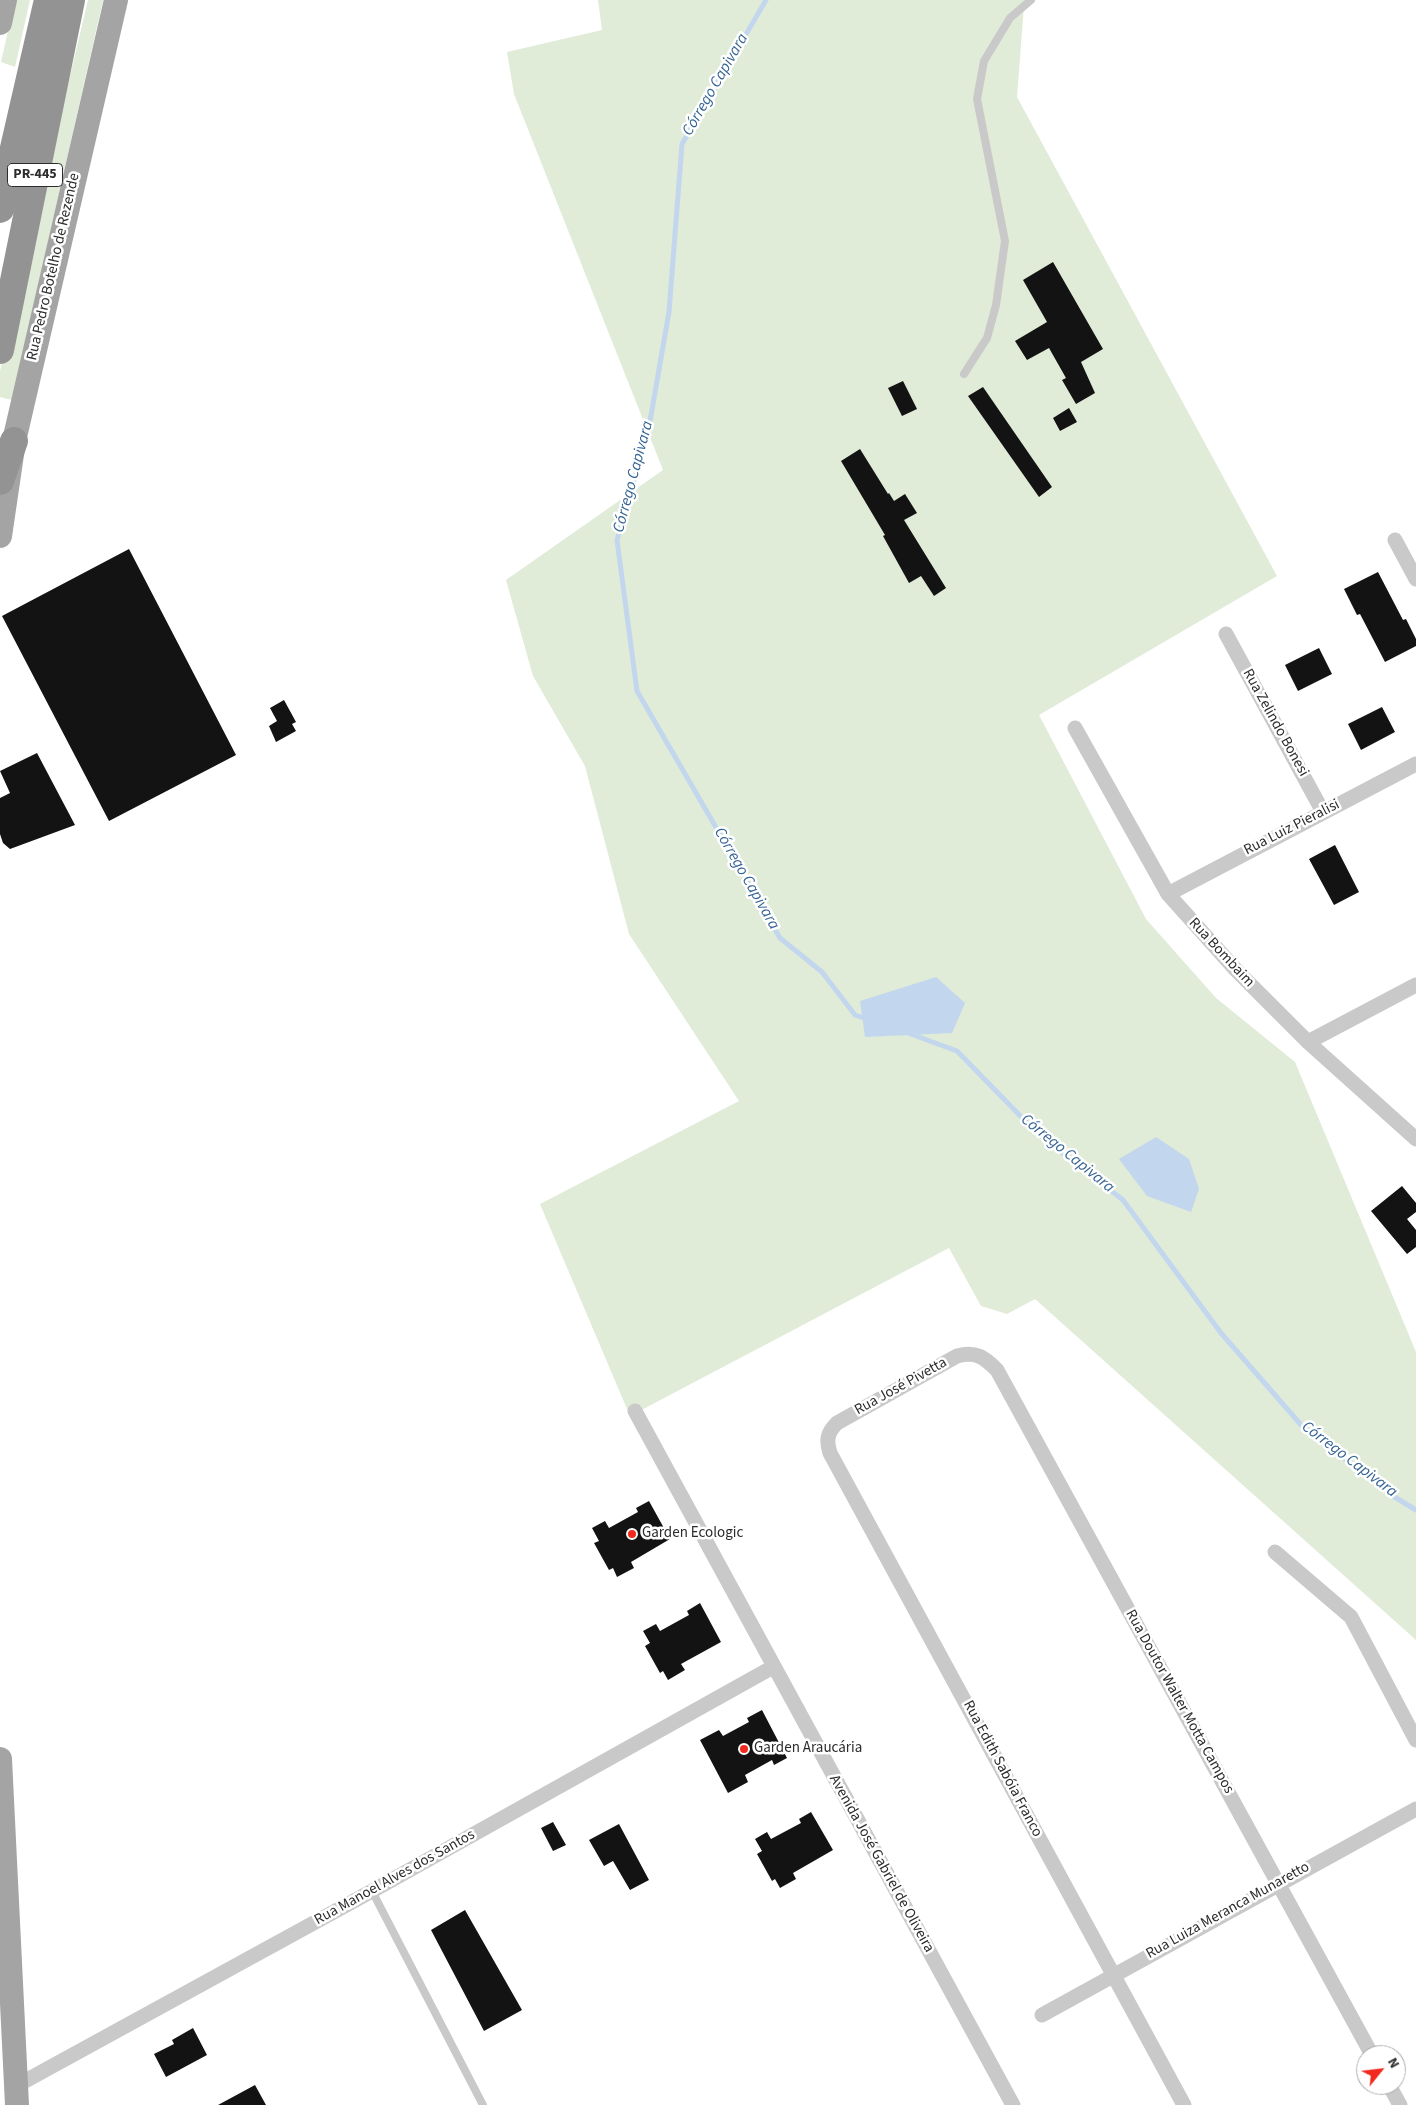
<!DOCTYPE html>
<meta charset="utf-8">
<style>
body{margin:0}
#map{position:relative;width:1416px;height:2105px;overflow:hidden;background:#fff;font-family:"Source Sans 3",sans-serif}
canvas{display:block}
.north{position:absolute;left:1356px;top:2045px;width:50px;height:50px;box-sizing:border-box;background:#fff;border:1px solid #ababab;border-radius:50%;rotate:61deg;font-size:14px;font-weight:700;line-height:20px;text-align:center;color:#2c2c2c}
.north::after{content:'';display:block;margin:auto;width:18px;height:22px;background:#f1291f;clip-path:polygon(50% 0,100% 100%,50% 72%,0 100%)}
</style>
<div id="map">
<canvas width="1416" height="2105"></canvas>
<div class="north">N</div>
</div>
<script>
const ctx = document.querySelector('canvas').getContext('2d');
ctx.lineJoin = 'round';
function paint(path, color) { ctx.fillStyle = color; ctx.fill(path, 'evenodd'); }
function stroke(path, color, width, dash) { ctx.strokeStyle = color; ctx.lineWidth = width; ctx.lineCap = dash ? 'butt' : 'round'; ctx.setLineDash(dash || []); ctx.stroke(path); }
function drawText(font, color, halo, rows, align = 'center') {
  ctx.font = font + ' "Source Sans 3",sans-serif'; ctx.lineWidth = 5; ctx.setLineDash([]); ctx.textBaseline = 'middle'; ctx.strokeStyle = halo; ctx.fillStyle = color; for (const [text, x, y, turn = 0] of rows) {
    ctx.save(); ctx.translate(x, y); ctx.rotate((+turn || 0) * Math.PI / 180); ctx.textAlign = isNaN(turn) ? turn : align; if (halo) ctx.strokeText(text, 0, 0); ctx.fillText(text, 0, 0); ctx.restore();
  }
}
paint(new Path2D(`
 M 15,0 L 30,0 L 15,67 L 1,62 Z
 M 88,0 L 103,0 L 12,400 L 0,397 L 0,371 Z
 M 598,0 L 1028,0 L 1024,5 L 1017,97 L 1277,576 L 1039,715 L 1146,919 L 1216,998 L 1295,1062 L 1416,1352 L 1416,1640 L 1035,1299 L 1007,1314 L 981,1306 L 949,1248 L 630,1416 L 540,1204 L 739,1101 L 629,934 L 585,766 L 533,676 L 506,580 L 663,470 L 514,94 L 507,52 L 602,30 Z`), '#e0ebd8');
paint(new Path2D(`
 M 936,977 L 965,1003 L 952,1033 L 865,1037 L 860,1001 Z
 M 1156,1137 L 1189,1159 L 1199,1189 L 1191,1212 L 1147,1196 L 1119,1159 Z`), '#c2d7ed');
stroke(new Path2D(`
 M 766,0 L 682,144 L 669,312 L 649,427 L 617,540 L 637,691 L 780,938 L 822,972 L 855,1015 L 867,1019
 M 908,1033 L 957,1051 L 1036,1132 L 1123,1200 L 1221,1333 L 1302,1426 L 1393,1496 L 1416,1510`), '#c2d7ed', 5);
paint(new Path2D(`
 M 1053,262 L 1103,349 L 1081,362 L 1095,393 L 1076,404 L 1062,380 L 1066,378 L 1049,348 L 1027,360 L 1015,341 L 1047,322 L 1023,280 Z
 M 903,381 L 917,409 L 902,416 L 888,388 Z
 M 983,387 L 1052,487 L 1039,497 L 968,396 Z
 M 1069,408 L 1077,422 L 1060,431 L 1053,418 Z
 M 860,449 L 888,494 L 889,493 L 894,501 L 905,494 L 917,513 L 904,520 L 946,588 L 934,596 L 921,576 L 909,583 L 883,536 L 885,535 L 841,461 Z
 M 129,549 L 236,755 L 109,821 L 2,616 Z
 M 1378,572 L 1403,620 L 1406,619 L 1416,639 L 1416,646 L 1385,662 L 1360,614 L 1357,615 L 1344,589 Z
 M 1319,648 L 1332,674 L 1298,691 L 1285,665 Z
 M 284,700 L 296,722 L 292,724 L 296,731 L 276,742 L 269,726 L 277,721 L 270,708 Z
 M 1382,707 L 1395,732 L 1361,750 L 1348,724 Z
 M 37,753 L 75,825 L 10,849 L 3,843 L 0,834 L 0,798 L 10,793 L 0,771 Z
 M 1335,845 L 1359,892 L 1334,905 L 1309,859 Z
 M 1402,1186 L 1416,1203 L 1416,1212 L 1407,1219 L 1416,1230 L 1416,1247 L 1407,1254 L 1371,1211 Z
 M 649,1501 L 670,1539 L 631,1562 L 634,1568 L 617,1577 L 613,1568 L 609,1570 L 594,1543 L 599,1541 L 592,1528 L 605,1521 L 609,1528 L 638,1512 L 636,1508 Z
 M 700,1603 L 721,1642 L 681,1664 L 685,1670 L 668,1680 L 663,1671 L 660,1673 L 645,1646 L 650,1643 L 643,1631 L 656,1624 L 660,1631 L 689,1615 L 687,1611 Z
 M 762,1710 L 787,1758 L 774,1765 L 772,1760 L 745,1775 L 748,1782 L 728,1793 L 700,1740 L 719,1730 L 723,1736 L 749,1722 L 747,1718 Z
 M 811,1812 L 833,1850 L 793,1873 L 796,1879 L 780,1888 L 775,1879 L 772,1881 L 757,1854 L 762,1851 L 755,1839 L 767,1832 L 771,1839 L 801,1823 L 799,1819 Z
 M 553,1822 L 566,1845 L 553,1851 L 541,1828 Z
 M 619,1824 L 649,1880 L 630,1890 L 613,1861 L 604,1866 L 589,1840 Z
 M 465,1910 L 522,2010 L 484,2031 L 431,1930 Z
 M 193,2028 L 207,2055 L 166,2077 L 154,2054 L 174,2044 L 172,2040 Z
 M 255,2085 L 266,2105 L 218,2105 Z`), '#131313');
stroke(new Path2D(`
 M 964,374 L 987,338 L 996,305 L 1005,241 L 977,99 L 984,61 L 1010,18 L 1031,0
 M 372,1891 L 483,2105`), '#c9c9c9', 8);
stroke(new Path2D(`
 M 1395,540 L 1416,579
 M 1226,634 L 1323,812
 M 1075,728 L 1168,894 L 1236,970 L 1308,1042 L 1416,1139
 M 1168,894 L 1416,764
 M 1308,1042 L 1416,985
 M 635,1411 L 1013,2105
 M 1275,1552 L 1351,1617 L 1416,1740
 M 1042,2015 L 1416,1809
 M 1389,2085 L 1400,2105
 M 16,2086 L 372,1891 L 773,1667
 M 1184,2105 L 830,1453 C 826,1440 827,1433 837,1423 L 957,1356 C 976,1351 984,1357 997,1370 L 1372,2055`), '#c9c9c9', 15);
stroke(new Path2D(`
 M 0,23 L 5,0
 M 0,536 L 14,441 L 116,0
 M 0,1759 L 17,2105`), '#a4a4a4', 24);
stroke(new Path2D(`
 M 0,209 L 48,0
 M 0,350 L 71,0
 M 0,481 L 14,441`), '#939393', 28);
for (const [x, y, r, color] of [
 [632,1534,5,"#f1291f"],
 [744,1749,5,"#f1291f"]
]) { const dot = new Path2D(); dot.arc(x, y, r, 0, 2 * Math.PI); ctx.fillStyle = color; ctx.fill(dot); stroke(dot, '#fff', 2); }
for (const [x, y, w] of [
 [35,175,55]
]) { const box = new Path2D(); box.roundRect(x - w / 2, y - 11.5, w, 23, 4); ctx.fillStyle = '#fff'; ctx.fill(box); stroke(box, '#2c2c2c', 1); }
drawText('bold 14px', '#2c2c2c', null, [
 ["PR-445",35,175]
]);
drawText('15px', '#2c2c2c', '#fff', [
 ["Rua Pedro Botelho de Rezende",54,267,-77],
 ["Rua Zelindo Bonesi",1275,723,61],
 ["Rua Luiz Pieralisi",1292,828,-27],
 ["Rua Bombaim",1221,953,47],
 ["Rua José Pivetta",901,1387,-29],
 ["Rua Doutor Walter Motta Campos",1179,1702,61],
 ["Rua Edith Sabóia Franco",1002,1769,62],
 ["Avenida José Gabriel de Oliveira",881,1864,61],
 ["Rua Manoel Alves dos Santos",395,1878,-29],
 ["Rua Luiza Meranca Munaretto",1228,1911,-29]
]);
drawText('15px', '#2c2c2c', '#fff', [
 ["Garden Ecologic",642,1534],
 ["Garden Araucária",754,1749]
], 'left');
drawText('italic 16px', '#356393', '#fff', [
 ["Córrego Capivara",716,85,-60],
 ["Córrego Capivara",634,477,-75],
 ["Córrego Capivara",746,879,60],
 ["Córrego Capivara",1067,1154,39],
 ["Córrego Capivara",1349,1460,37]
]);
</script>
